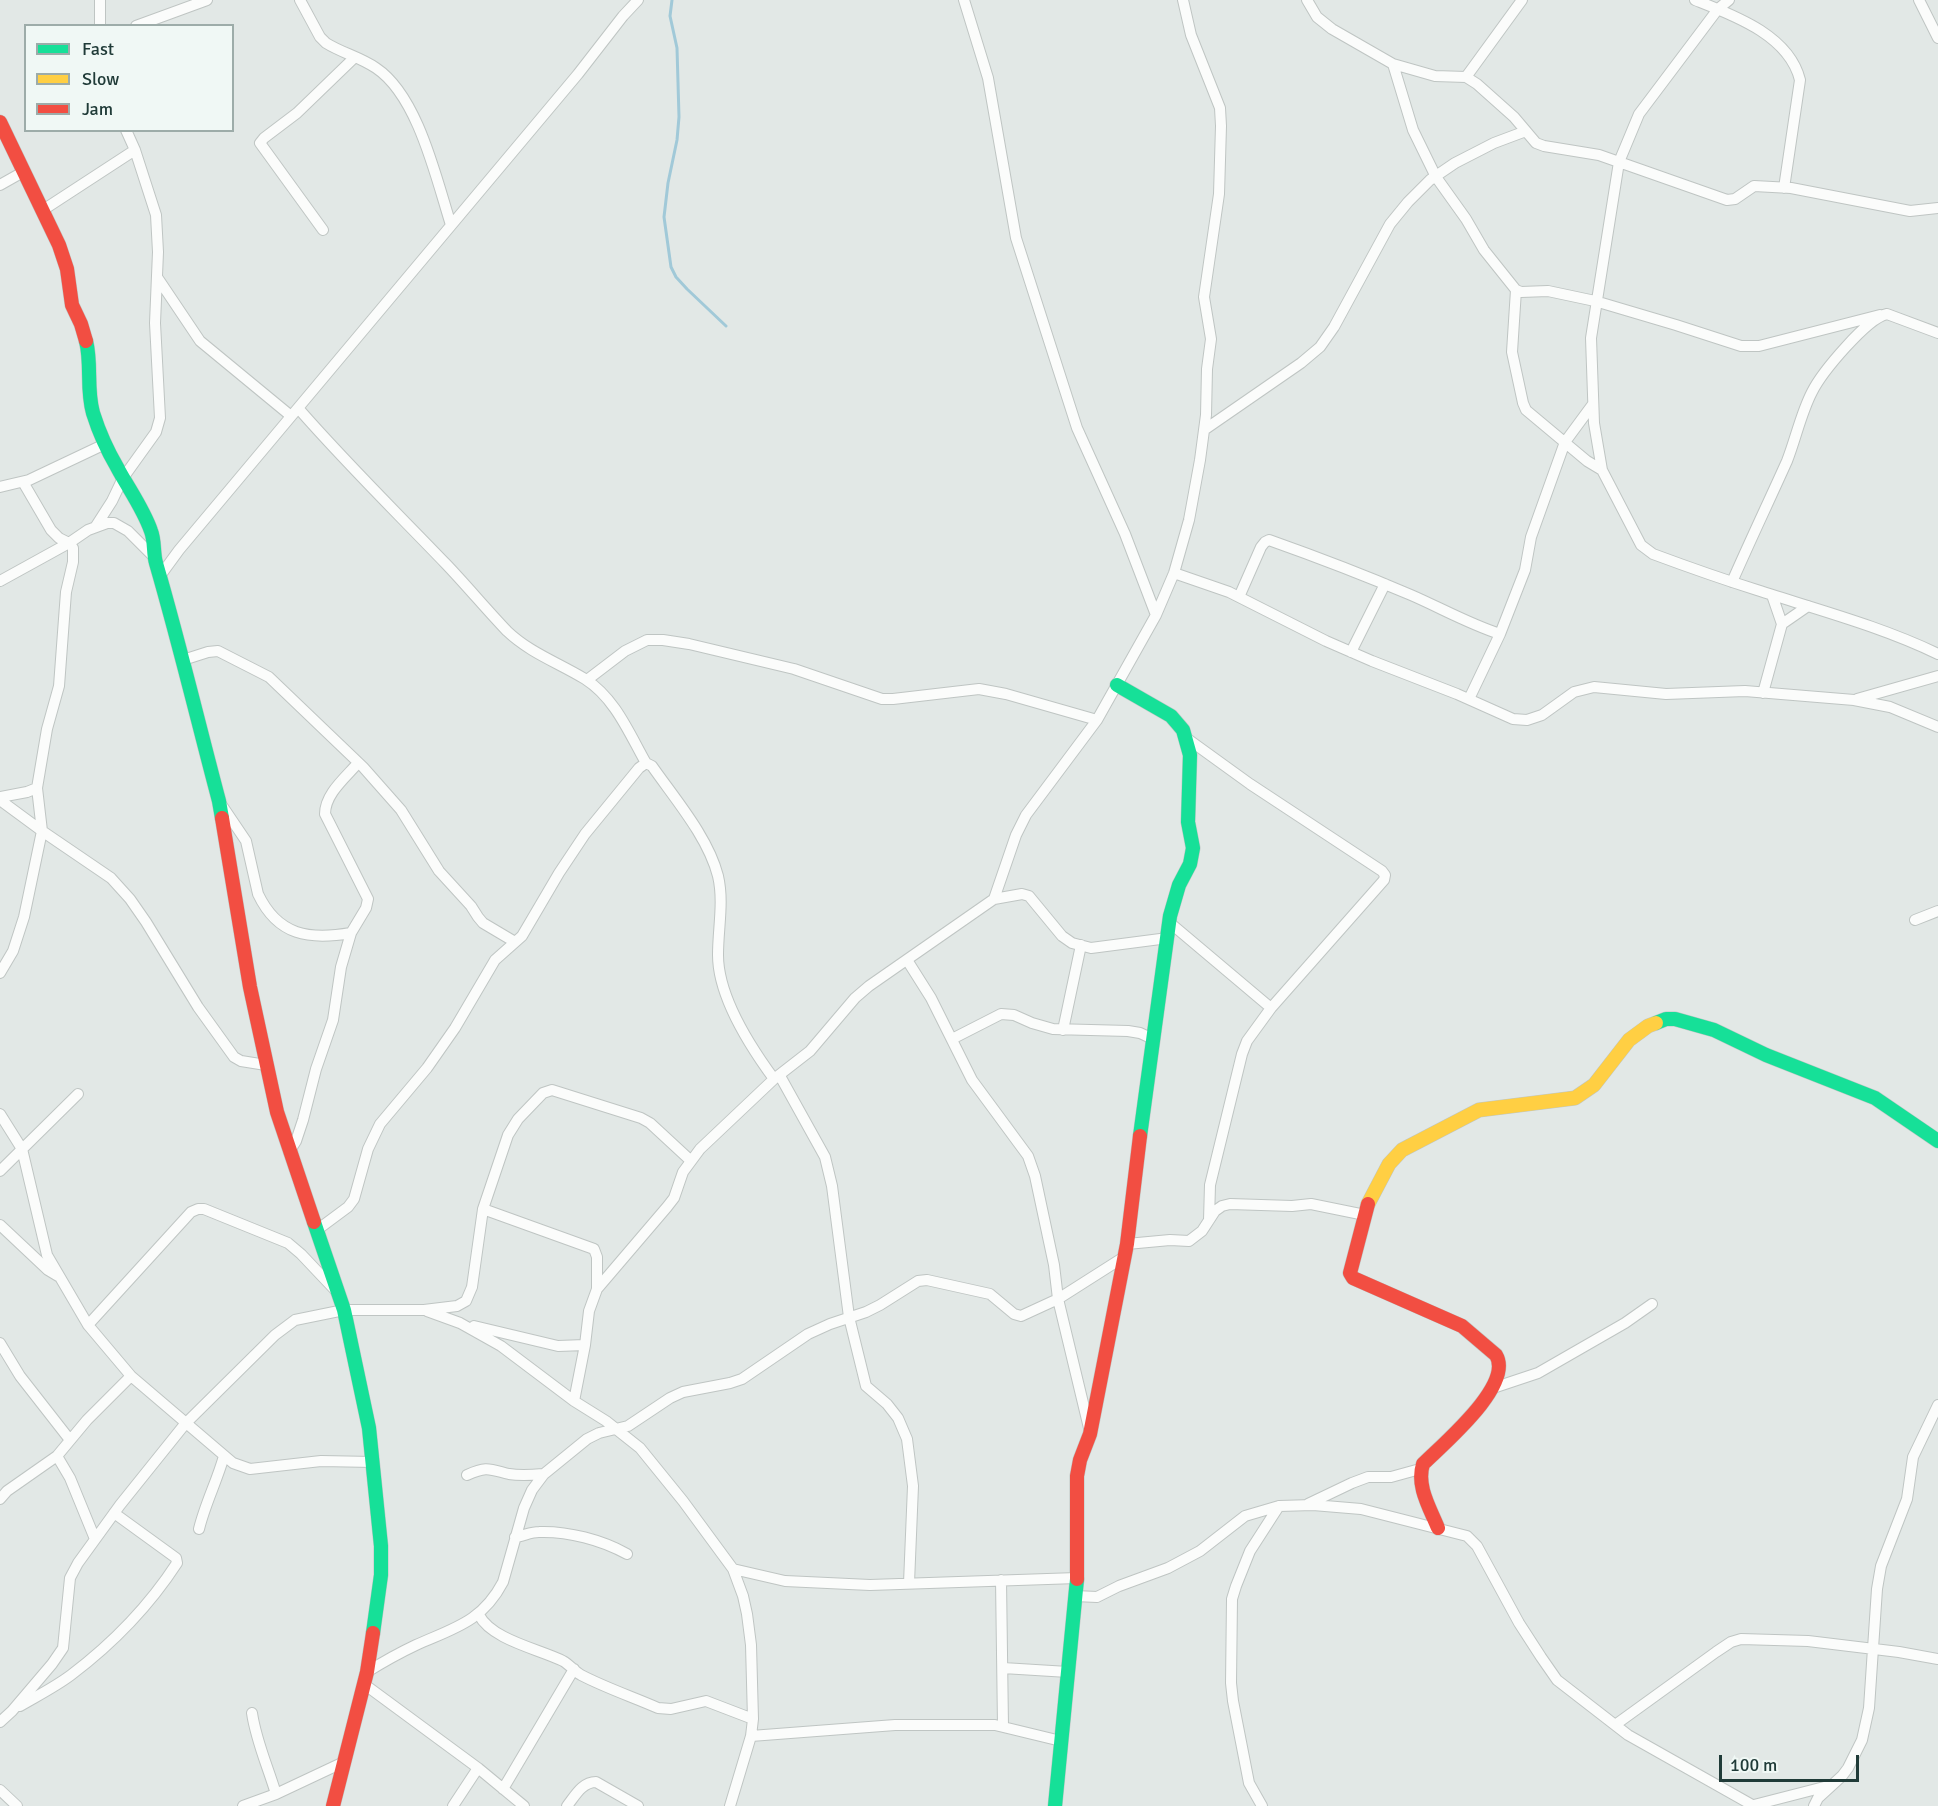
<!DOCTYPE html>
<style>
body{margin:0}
#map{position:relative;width:1938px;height:1806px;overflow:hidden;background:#e2e8e6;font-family:Signika,sans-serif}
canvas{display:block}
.legend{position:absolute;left:24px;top:24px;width:210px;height:108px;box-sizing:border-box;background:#f0f8f5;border:2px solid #9daca9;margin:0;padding:8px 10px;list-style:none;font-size:18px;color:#203b38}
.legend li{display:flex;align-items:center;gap:12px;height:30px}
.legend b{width:30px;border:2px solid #9daca9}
.scale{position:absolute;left:1719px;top:1755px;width:140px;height:27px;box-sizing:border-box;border:3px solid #203b38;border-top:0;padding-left:8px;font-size:18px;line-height:21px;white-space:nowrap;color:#203b38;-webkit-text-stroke:4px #f0f8f5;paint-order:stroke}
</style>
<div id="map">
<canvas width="1938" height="1806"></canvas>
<ul class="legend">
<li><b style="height:8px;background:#16e098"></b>Fast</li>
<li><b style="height:8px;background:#ffcf43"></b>Slow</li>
<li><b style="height:8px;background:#f24e42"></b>Jam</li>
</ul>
<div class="scale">100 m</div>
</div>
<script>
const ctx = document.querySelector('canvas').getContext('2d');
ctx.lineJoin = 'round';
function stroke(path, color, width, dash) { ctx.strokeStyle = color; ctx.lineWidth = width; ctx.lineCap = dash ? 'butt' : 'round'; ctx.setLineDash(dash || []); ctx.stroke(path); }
stroke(new Path2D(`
 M 672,0 L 670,16 L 677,48 L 679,117 L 677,140 L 668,183 L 664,217 L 671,267 L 676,277 L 687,289 L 726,326`), '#a1c9d8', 3);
const street = new Path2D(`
 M 300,0 L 320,37 L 326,43 C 342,53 360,57 376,68 C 418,96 436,178 451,225
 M 964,0 L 988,78 L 1016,238 L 1077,428 L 1125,534 L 1156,615
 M 1307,0 L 1317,17 L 1332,29 L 1393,64 L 1435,76 L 1466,77 L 1477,84 L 1514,117 L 1536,143 L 1544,146 L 1599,155 L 1727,200 L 1735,199 L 1754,186 L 1791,188 L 1910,211 L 1938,208
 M 1695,0 C 1733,15 1789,35 1800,80 L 1784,188
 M 1729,0 L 1718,9 L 1639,114 L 1619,162 L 1591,338 L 1594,423 L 1602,470 L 1641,545 L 1653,554 C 1688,567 1722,579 1757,590 C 1818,610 1880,626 1938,654
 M 1919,0 L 1938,38
 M 100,26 L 100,0
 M 136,26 L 207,0
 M 1393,64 L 1413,130 L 1436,177 L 1466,219 L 1484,250 L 1516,290 L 1521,292 L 1548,291 L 1595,301 L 1676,325 L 1741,346 L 1759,346 L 1880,315
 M 1466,77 L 1522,0
 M 0,185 L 23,172
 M 43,210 L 135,150
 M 323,230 L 260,143 L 264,138 L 297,113 L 355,57
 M 157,277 L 200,341 L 291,416
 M 1516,290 L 1512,352 L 1523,403 L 1526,410 L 1587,461 L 1602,470
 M 298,408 C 345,462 396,512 446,564 C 467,586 486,609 507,631 C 530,653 559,663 585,679 C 615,698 629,733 646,763
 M 1204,430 L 1301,363 L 1320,347 L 1334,327 L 1390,224 L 1408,202 L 1430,180 L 1455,163 L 1494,143 L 1526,131
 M 0,487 L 29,480 L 105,444
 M 96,526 L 112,501 L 123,478 L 156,432 L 160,418 L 155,323 L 158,252 L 156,215 L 135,150 L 126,130
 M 1174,573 L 1229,592 L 1326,641 L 1372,661 L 1457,694 L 1513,719 L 1527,720 L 1542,715 L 1574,692 L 1594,687 L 1666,694 L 1745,691 L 1854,700 L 1890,707 L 1938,727
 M 160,576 L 179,550 L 578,74 L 623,16 L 638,0
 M 0,581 L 69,543 L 88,530 L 107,523 L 114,523 L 128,531 L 154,557
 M 1732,582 C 1750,541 1769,501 1787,461 C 1796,438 1801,413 1812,392 C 1822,372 1867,318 1887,314 L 1938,333
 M 1239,597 L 1261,547 L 1265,542 L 1269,540 C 1317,557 1364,575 1411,595 C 1441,608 1469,624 1500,634
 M 1782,624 L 1808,606
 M 1351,652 L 1385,584
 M 183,660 L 208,652 L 218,651 L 269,677 L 363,767 L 401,810 L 439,871 L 471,906 L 478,917 L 483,923 L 515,942
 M 587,680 L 625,651 L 647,640 L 663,640 L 689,644 L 794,669 L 882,699 L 893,699 L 979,689 L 1006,694 L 1097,720
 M 1763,693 L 1782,624 L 1772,595
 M 1469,699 L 1500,634 L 1525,570 L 1531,537 L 1565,442 L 1593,404
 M 1857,699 L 1938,676
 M 1185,737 L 1250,784 L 1382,871 L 1385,875 L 1384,880 L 1271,1008 L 1247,1041 L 1242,1054 L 1210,1185 L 1209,1220
 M 0,797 L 27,792 L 37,788
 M 0,800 L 42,831 L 111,878 L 130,899 L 146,922 L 198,1007 L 234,1057 L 241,1061 L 266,1065
 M 221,804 L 246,841 L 258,894 C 278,936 309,940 351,933
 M 994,899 L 1016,835 L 1026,815 L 1097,720 L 1156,615 L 1174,573 L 1189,520 L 1200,460 L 1206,415 L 1207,369 L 1211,339 L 1204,297 L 1219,194 L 1221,126 L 1220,108 L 1191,35 L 1183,0
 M 1915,920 L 1938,911
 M 1169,922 L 1271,1008
 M 907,960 L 931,998 L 972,1080 L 1028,1156 L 1035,1176 L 1054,1265 L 1058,1299 L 1089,1428
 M 0,973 L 13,951 L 24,917 L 42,831 L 37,788 L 47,729 L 59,686 L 66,592 L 73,562 L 73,548 L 69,543 L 59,538 L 51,530 L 23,482
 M 1063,1030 L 1081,945
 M 952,1039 L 1001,1014 L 1014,1015 L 1032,1023 L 1053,1029 L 1128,1031 L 1140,1033 L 1153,1039
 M 780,1076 L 825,1157 L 832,1186 L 849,1317 L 866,1386 L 887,1404 L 898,1418 L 907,1439 L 913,1486 L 909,1583
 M 0,1114 L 22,1149 L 47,1255 L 88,1325 L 131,1376 L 233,1463 L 250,1469 L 321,1461 L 373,1462
 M 289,1152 L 296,1141 L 303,1120 L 316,1069 L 333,1020 L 341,967 L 351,933 L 366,908 L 368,899 L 325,814 C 325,794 345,778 358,763
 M 0,1171 L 78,1094
 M 483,1209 L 594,1249 L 597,1257 L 597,1289
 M 0,1225 L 48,1270 L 58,1276
 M 317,1230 L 348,1207 L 354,1199 L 368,1149 L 380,1124 L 427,1068 L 455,1028 L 495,960 L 522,936 L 559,873 L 585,834 L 639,768 L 646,763 L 652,766 C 675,799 708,837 718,876 C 724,902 718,928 718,955 C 718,997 749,1045 774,1079
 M 1127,1244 L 1170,1240 L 1189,1241 L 1202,1231 L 1215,1211 L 1222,1206 L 1230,1204 L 1292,1206 L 1311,1204 L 1365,1215
 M 427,1311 L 460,1323 L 501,1346 L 574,1401 L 606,1421 L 640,1448 L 683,1501 L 733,1569 L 785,1581 L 870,1585 L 1077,1578
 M 88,1325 L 191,1212 L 198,1209 L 204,1209 L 288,1243 L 301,1254 L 336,1291
 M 474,1326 L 558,1346 L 585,1345
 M 0,1343 L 20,1376 L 70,1440
 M 1493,1388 L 1538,1373 L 1625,1323 L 1652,1304
 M 574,1401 L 585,1345 L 589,1311 L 597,1289 L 667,1207 L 674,1198 L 683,1172 L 700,1149 L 774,1079 L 810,1051 L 855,998 L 869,986 L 994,899 L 1022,894 L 1029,896 L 1062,936 L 1072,943 L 1091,948 L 1168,938
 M 57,1456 L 70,1478 L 95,1539
 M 467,1475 C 487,1466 489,1469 509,1474 C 521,1476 532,1475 544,1474
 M 0,1499 L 7,1491 L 57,1456 L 87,1420 L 131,1376
 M 1308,1504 L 1352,1483 L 1368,1477 L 1391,1477 L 1420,1469
 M 199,1529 C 205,1504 217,1481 224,1456
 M 515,1537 C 523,1536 531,1532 539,1532 C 568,1531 602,1540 627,1554
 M 1001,1580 L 1003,1726
 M 1075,1596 L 1097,1597 L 1119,1586 L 1168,1568 L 1200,1551 L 1245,1516 L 1279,1506 L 1313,1505 L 1361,1509 L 1459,1534 L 1467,1536 L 1477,1546 L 1519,1623 L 1541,1657 L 1557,1680 L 1628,1735 L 1754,1806
 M 479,1615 C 492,1640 539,1649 563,1661 C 570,1665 574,1671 581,1675 C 606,1688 633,1697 658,1708 L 671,1709 L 706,1701 L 753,1719
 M 1003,1668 L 1068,1672
 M 367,1672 C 383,1662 399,1653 416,1645 C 454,1628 482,1622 503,1582 L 524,1508 L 532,1490 L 544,1474 L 587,1439 L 599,1433 L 628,1426 L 670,1398 L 683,1392 L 730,1383 L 742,1379 L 808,1334 L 830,1324 L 866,1312 L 880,1305 L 918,1281 L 927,1280 L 990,1294 L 1014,1314 L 1021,1316 L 1058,1299 L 1124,1257
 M 364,1684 L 478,1768 L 524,1806
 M 20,1706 C 37,1696 55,1687 71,1675 C 112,1644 149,1606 177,1563 L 176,1558 L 114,1513
 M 252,1713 C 256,1741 268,1767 276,1794
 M 0,1722 L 12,1711 L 52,1664 L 63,1648 L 70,1578 L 78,1563 L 120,1505 L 185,1424 L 275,1335 L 295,1320 L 344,1310 L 424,1310 L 457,1306 L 466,1301 L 472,1287 L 483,1209 L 508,1135 L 518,1119 L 543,1093 L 552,1090 L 641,1118 L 650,1123 L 690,1160
 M 1615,1725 L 1716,1652 L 1731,1642 L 1741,1639 L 1808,1641 L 1899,1652 L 1938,1659
 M 751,1736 L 895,1725 L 995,1725 L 1061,1741
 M 503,1789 L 574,1669
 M 0,1790 L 17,1806
 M 243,1806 L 276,1794 L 344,1762
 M 453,1806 L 478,1768
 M 567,1806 C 575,1796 582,1782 596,1782 L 638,1806
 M 730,1806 L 751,1736 L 753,1719 L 751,1645 L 747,1614 L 743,1596 L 733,1569
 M 1262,1806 L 1249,1783 L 1233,1701 L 1231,1683 L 1232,1599 L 1236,1586 L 1250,1551 L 1279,1506
 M 1750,1806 L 1828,1786
 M 1814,1806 L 1818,1798 L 1842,1776 L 1848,1768 L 1862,1740 L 1869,1708 L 1877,1589 L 1881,1566 L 1907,1499 L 1913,1457 L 1938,1405`);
const fast = new Path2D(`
 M 86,341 C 92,364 86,389 93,413 C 99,432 107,450 117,467 C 128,488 143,508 151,531 C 155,541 153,553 156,563 C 179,642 198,722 219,801 L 222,818
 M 1117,685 L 1171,716 L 1183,730 L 1190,755 L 1188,822 L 1193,848 L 1190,864 L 1179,885 L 1170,916 L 1140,1136
 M 1656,1023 L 1666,1019 L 1675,1019 L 1714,1030 L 1766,1055 L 1875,1098 L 1938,1141
 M 314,1222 L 344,1310 L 369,1428 L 381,1546 L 381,1575 L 373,1633
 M 1055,1806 L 1077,1579`);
const slow = new Path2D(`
 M 1368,1204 L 1389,1164 L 1402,1150 L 1479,1110 L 1575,1098 L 1594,1085 L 1629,1040 L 1648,1026 L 1656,1023`);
const jam = new Path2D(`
 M 0,122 L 59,245 L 67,269 L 72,305 L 81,324 L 86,341
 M 222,818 L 250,987 L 277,1112 L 314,1222
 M 1368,1204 L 1350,1273 L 1353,1278 L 1462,1326 L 1496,1355 C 1514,1385 1443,1444 1423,1464 C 1416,1486 1430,1508 1438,1528
 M 1077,1579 L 1077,1476 L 1080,1460 L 1090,1434 L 1127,1244 L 1140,1136
 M 333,1806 L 367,1672 L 373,1633`);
stroke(street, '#bfc5c3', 12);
stroke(fast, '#bec6c4', 15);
stroke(slow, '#bec6c4', 15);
stroke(jam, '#bec6c4', 15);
stroke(street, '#fbfcfb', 10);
stroke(fast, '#16e098', 14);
stroke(slow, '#ffcf43', 14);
stroke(jam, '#f24e42', 14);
</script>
